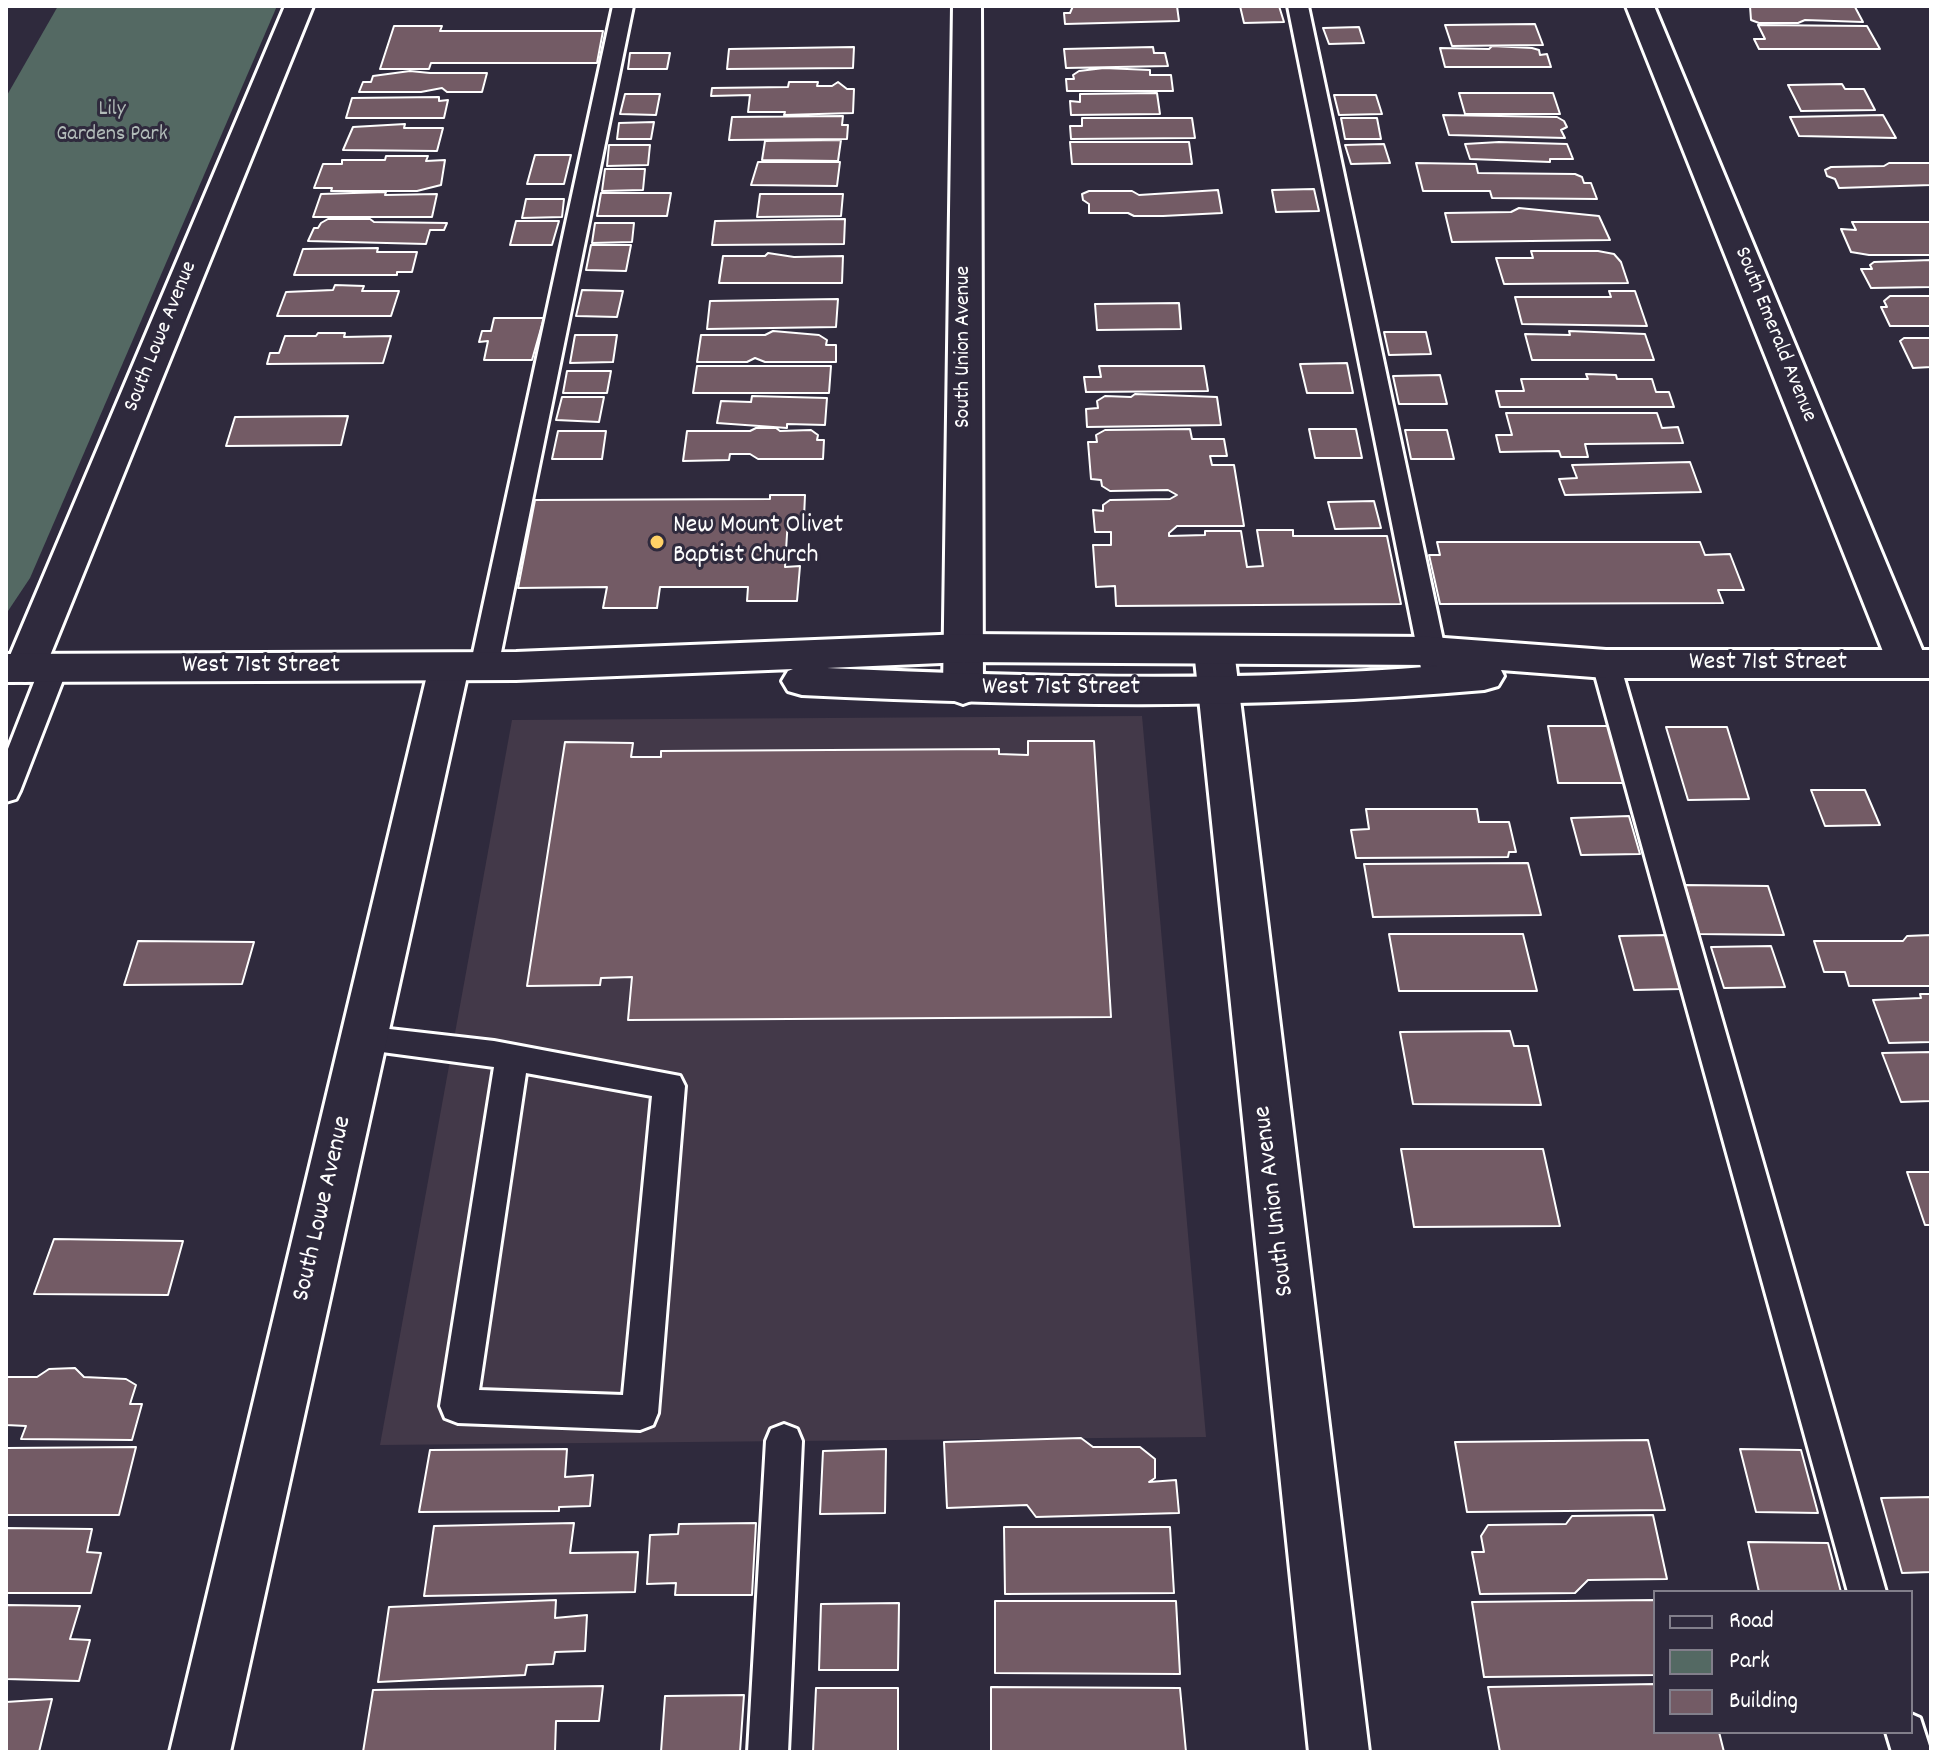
<!DOCTYPE html>
<style>
body{margin:0}
#map{position:relative;width:1937px;height:1758px;overflow:hidden;background:#2f2a3d;font-family:Dekko,sans-serif}
canvas{display:block}
.frame{position:absolute;inset:0;border:8px solid #fff;pointer-events:none}
.legend{position:absolute;left:1653px;top:1590px;width:260px;height:144px;box-sizing:border-box;background:#2f2a3d;border:2px solid #827f8b;margin:0;padding:10px 14px;list-style:none;font-size:24px;color:#fff}
.legend li{display:flex;align-items:center;gap:16px;height:40px}
.legend b{width:40px;border:2px solid #827f8b}
</style>
<div id="map">
<canvas width="1937" height="1758"></canvas>
<div class="frame"></div>
<ul class="legend">
<li><b style="height:10px;background:#2f2a3d"></b>Road</li>
<li><b style="height:22px;background:#546963"></b>Park</li>
<li><b style="height:22px;background:#735b65"></b>Building</li>
</ul>
</div>
<script>
const ctx = document.querySelector('canvas').getContext('2d');
ctx.lineJoin = 'round';
function paint(path, color) { ctx.fillStyle = color; ctx.fill(path, 'evenodd'); }
function stroke(path, color, width, dash) { ctx.strokeStyle = color; ctx.lineWidth = width; ctx.lineCap = dash ? 'butt' : 'round'; ctx.setLineDash(dash || []); ctx.stroke(path); }
function drawText(font, color, halo, rows, align = 'center') {
  ctx.font = font + ' Dekko,sans-serif'; ctx.lineWidth = 6; ctx.setLineDash([]); ctx.textBaseline = 'middle'; ctx.strokeStyle = halo; ctx.fillStyle = color; for (const [text, x, y, turn = 0] of rows) {
    ctx.save(); ctx.translate(x, y); ctx.rotate((+turn || 0) * Math.PI / 180); ctx.textAlign = isNaN(turn) ? turn : align; if (halo) ctx.strokeText(text, 0, 0); ctx.fillText(text, 0, 0); ctx.restore();
  }
}
paint(new Path2D(`
 M 1142,716 L 1206,1437 L 380,1445 L 512,720 Z`), '#433949');
paint(new Path2D(`
 M 58,6 L 277,6 L 30,578 L 6,614 L 6,97 Z`), '#546963');
const building = new Path2D(`
 M 1073,6 L 1177,6 L 1179,21 L 1065,24 L 1064,13 L 1070,13 Z
 M 1240,6 L 1279,6 L 1284,22 L 1244,23 Z
 M 1750,6 L 1865,6 L 1865,7 L 1855,7 L 1863,22 L 1805,20 L 1798,23 L 1759,23 L 1751,20 Z
 M 1535,24 L 1543,45 L 1452,46 L 1445,25 Z
 M 1758,25 L 1867,26 L 1880,49 L 1759,49 L 1754,39 L 1765,39 Z
 M 394,26 L 442,26 L 440,31 L 603,31 L 597,63 L 431,63 L 429,69 L 380,69 Z
 M 1359,27 L 1364,43 L 1329,44 L 1323,28 Z
 M 1492,46 L 1532,48 L 1539,50 L 1540,55 L 1547,54 L 1551,67 L 1445,67 L 1440,48 L 1489,49 Z
 M 854,47 L 853,68 L 727,69 L 729,49 Z
 M 1153,47 L 1154,53 L 1165,53 L 1168,66 L 1066,68 L 1064,49 Z
 M 630,53 L 670,53 L 667,69 L 628,69 Z
 M 1104,68 L 1150,70 L 1150,75 L 1171,75 L 1173,91 L 1067,91 L 1066,79 L 1074,79 L 1073,75 L 1079,71 Z
 M 410,71 L 430,73 L 487,73 L 482,92 L 447,92 L 442,88 L 421,92 L 359,92 L 363,82 L 371,82 L 373,76 Z
 M 789,82 L 818,82 L 817,86 L 832,86 L 838,82 L 847,89 L 854,89 L 853,113 L 784,115 L 785,112 L 748,112 L 750,95 L 711,96 L 712,88 L 788,87 Z
 M 1842,84 L 1845,89 L 1864,89 L 1875,110 L 1801,111 L 1788,85 Z
 M 1157,93 L 1160,114 L 1071,115 L 1070,101 L 1080,102 L 1080,94 Z
 M 1459,93 L 1553,93 L 1560,114 L 1465,114 Z
 M 625,94 L 660,94 L 656,115 L 620,114 Z
 M 1334,95 L 1376,95 L 1382,114 L 1339,115 Z
 M 439,97 L 439,101 L 448,100 L 444,118 L 346,118 L 352,98 Z
 M 1443,115 L 1557,117 L 1564,121 L 1567,127 L 1561,130 L 1565,138 L 1449,135 Z
 M 1883,115 L 1896,138 L 1799,136 L 1790,117 Z
 M 843,116 L 842,125 L 848,125 L 847,139 L 729,140 L 732,117 Z
 M 1082,118 L 1192,118 L 1195,138 L 1071,139 L 1070,126 L 1082,126 Z
 M 1341,118 L 1377,118 L 1381,139 L 1345,139 Z
 M 654,122 L 651,139 L 617,139 L 619,123 Z
 M 405,124 L 404,128 L 443,128 L 437,151 L 343,150 L 353,127 Z
 M 841,140 L 838,161 L 762,160 L 765,141 Z
 M 1070,142 L 1189,142 L 1192,164 L 1072,164 Z
 M 1499,142 L 1567,144 L 1573,159 L 1550,159 L 1550,162 L 1470,159 L 1465,144 Z
 M 1384,144 L 1390,163 L 1351,164 L 1345,145 Z
 M 609,145 L 650,145 L 648,165 L 607,166 Z
 M 535,155 L 571,155 L 564,184 L 527,184 Z
 M 386,156 L 428,156 L 426,161 L 445,160 L 441,185 L 417,191 L 331,191 L 332,188 L 314,188 L 323,164 L 342,164 L 342,160 L 385,160 Z
 M 758,162 L 840,162 L 837,186 L 751,185 Z
 M 1416,163 L 1476,164 L 1478,173 L 1575,174 L 1582,177 L 1584,183 L 1591,183 L 1597,199 L 1492,198 L 1490,191 L 1423,191 Z
 M 1889,163 L 1931,163 L 1931,185 L 1839,188 L 1835,179 L 1827,176 L 1825,170 L 1831,167 L 1884,166 Z
 M 605,169 L 645,169 L 643,190 L 602,191 Z
 M 1314,189 L 1319,211 L 1276,212 L 1272,190 Z
 M 1218,190 L 1222,213 L 1163,216 L 1134,216 L 1128,213 L 1089,213 L 1089,204 L 1083,200 L 1082,194 L 1089,191 L 1132,191 L 1139,195 Z
 M 386,192 L 385,195 L 437,194 L 432,217 L 313,217 L 321,194 Z
 M 601,193 L 671,193 L 667,216 L 597,216 Z
 M 760,194 L 843,194 L 841,216 L 757,217 Z
 M 526,199 L 564,199 L 562,217 L 522,218 Z
 M 1519,208 L 1599,216 L 1610,240 L 1452,242 L 1445,213 L 1511,212 Z
 M 328,219 L 370,219 L 374,222 L 447,223 L 444,230 L 430,230 L 426,244 L 308,241 L 314,228 L 318,228 L 321,223 Z
 M 845,219 L 844,244 L 712,245 L 715,221 Z
 M 516,221 L 559,221 L 552,245 L 510,245 Z
 M 1852,222 L 1931,222 L 1931,255 L 1869,255 L 1851,252 L 1841,229 L 1856,230 Z
 M 595,223 L 634,223 L 632,242 L 592,243 Z
 M 591,245 L 631,245 L 626,271 L 586,270 Z
 M 378,248 L 377,252 L 417,252 L 412,272 L 397,272 L 397,275 L 294,275 L 303,249 Z
 M 1531,251 L 1598,251 L 1614,254 L 1621,262 L 1628,283 L 1504,284 L 1496,258 L 1533,258 Z
 M 768,253 L 794,257 L 843,256 L 842,283 L 719,283 L 723,256 L 765,256 Z
 M 1931,260 L 1931,287 L 1871,288 L 1861,269 L 1872,269 L 1870,265 L 1874,262 Z
 M 335,285 L 364,286 L 362,291 L 399,291 L 391,316 L 277,316 L 286,292 L 333,290 Z
 M 582,290 L 623,291 L 617,317 L 576,316 Z
 M 1609,291 L 1635,291 L 1647,326 L 1522,324 L 1515,297 L 1611,297 Z
 M 1890,296 L 1931,296 L 1931,326 L 1890,326 L 1881,307 L 1887,307 L 1884,301 Z
 M 838,299 L 836,327 L 707,329 L 710,301 Z
 M 1179,303 L 1181,329 L 1097,330 L 1095,304 Z
 M 494,318 L 544,318 L 532,360 L 484,360 L 488,341 L 479,342 L 482,331 L 491,331 Z
 M 773,331 L 819,335 L 827,340 L 826,345 L 836,345 L 836,362 L 765,362 L 755,358 L 747,362 L 697,362 L 701,335 L 765,335 Z
 M 1569,331 L 1645,334 L 1654,360 L 1532,360 L 1525,334 L 1570,335 Z
 M 1384,332 L 1426,332 L 1431,354 L 1389,355 Z
 M 318,333 L 345,333 L 344,337 L 391,336 L 383,363 L 267,364 L 270,353 L 279,353 L 285,336 L 316,336 Z
 M 575,335 L 617,335 L 613,362 L 570,363 Z
 M 1904,338 L 1931,338 L 1931,367 L 1913,368 L 1900,341 Z
 M 1347,363 L 1353,393 L 1307,393 L 1300,364 Z
 M 697,366 L 831,366 L 829,393 L 693,393 Z
 M 1099,366 L 1204,366 L 1208,391 L 1086,392 L 1084,377 L 1101,377 Z
 M 567,371 L 611,371 L 607,393 L 563,393 Z
 M 1586,374 L 1616,375 L 1617,379 L 1652,379 L 1656,392 L 1669,392 L 1674,407 L 1500,407 L 1496,391 L 1524,391 L 1521,379 L 1588,379 Z
 M 1440,375 L 1447,404 L 1399,404 L 1393,376 Z
 M 1135,394 L 1217,397 L 1221,425 L 1087,427 L 1086,409 L 1098,408 L 1097,401 L 1105,396 L 1131,397 Z
 M 752,396 L 827,398 L 825,425 L 787,424 L 787,428 L 717,423 L 721,401 L 751,402 Z
 M 562,397 L 604,397 L 599,422 L 556,420 Z
 M 1506,413 L 1657,413 L 1662,428 L 1678,427 L 1683,443 L 1585,444 L 1588,457 L 1561,457 L 1559,451 L 1500,452 L 1496,435 L 1512,435 Z
 M 348,416 L 341,445 L 226,446 L 235,417 Z
 M 756,428 L 776,428 L 780,431 L 811,430 L 818,435 L 817,440 L 824,440 L 823,459 L 758,459 L 750,454 L 730,454 L 729,460 L 683,461 L 687,431 L 750,431 Z
 M 1190,429 L 1192,439 L 1224,439 L 1227,456 L 1210,456 L 1212,465 L 1234,465 L 1244,526 L 1177,526 L 1169,533 L 1169,536 L 1205,535 L 1205,531 L 1241,531 L 1247,567 L 1263,566 L 1257,530 L 1293,530 L 1293,536 L 1387,536 L 1401,604 L 1116,606 L 1115,586 L 1096,587 L 1093,545 L 1111,545 L 1111,532 L 1095,532 L 1093,510 L 1103,511 L 1103,505 L 1110,500 L 1170,499 L 1177,495 L 1168,490 L 1110,491 L 1102,486 L 1101,480 L 1091,479 L 1088,442 L 1097,442 L 1096,435 L 1105,430 Z
 M 1309,429 L 1356,429 L 1362,458 L 1315,458 Z
 M 1405,430 L 1447,430 L 1454,459 L 1411,459 Z
 M 558,431 L 606,431 L 602,459 L 552,459 Z
 M 1690,462 L 1701,492 L 1565,495 L 1559,479 L 1577,478 L 1572,465 Z
 M 770,495 L 805,495 L 804,518 L 788,518 L 785,567 L 800,566 L 797,601 L 747,601 L 748,587 L 660,587 L 657,608 L 603,608 L 607,587 L 518,588 L 535,500 L 770,499 Z
 M 1374,501 L 1381,528 L 1335,529 L 1328,502 Z
 M 1437,542 L 1700,542 L 1705,555 L 1730,554 L 1744,590 L 1718,590 L 1723,603 L 1440,604 L 1429,555 L 1440,555 Z
 M 1548,726 L 1614,726 L 1629,783 L 1558,783 Z
 M 1666,727 L 1727,727 L 1749,799 L 1688,800 Z
 M 1028,741 L 1094,741 L 1111,1017 L 628,1020 L 632,977 L 601,978 L 600,985 L 527,986 L 565,742 L 633,743 L 631,757 L 661,757 L 661,751 L 999,749 L 999,754 L 1028,755 Z
 M 1811,790 L 1865,790 L 1880,825 L 1825,826 Z
 M 1366,809 L 1477,809 L 1479,822 L 1509,822 L 1516,852 L 1509,852 L 1508,857 L 1356,858 L 1351,830 L 1369,829 Z
 M 1629,816 L 1640,854 L 1581,855 L 1571,818 Z
 M 1528,863 L 1541,915 L 1373,917 L 1364,864 Z
 M 1685,885 L 1768,886 L 1784,935 L 1699,934 Z
 M 1389,934 L 1523,934 L 1537,991 L 1399,991 Z
 M 1666,935 L 1682,989 L 1634,990 L 1619,936 Z
 M 1931,935 L 1931,986 L 1849,986 L 1845,972 L 1824,972 L 1814,941 L 1903,941 L 1907,936 Z
 M 138,941 L 254,942 L 242,984 L 124,985 Z
 M 1771,946 L 1785,987 L 1724,988 L 1711,947 Z
 M 1920,994 L 1931,994 L 1931,1042 L 1889,1043 L 1873,1000 L 1921,998 Z
 M 1510,1031 L 1514,1046 L 1528,1046 L 1541,1105 L 1413,1104 L 1400,1032 Z
 M 1931,1052 L 1931,1101 L 1901,1102 L 1882,1053 Z
 M 1401,1149 L 1543,1149 L 1560,1226 L 1414,1227 Z
 M 1907,1172 L 1931,1172 L 1931,1225 L 1925,1225 Z
 M 54,1239 L 183,1241 L 168,1295 L 34,1294 Z
 M 75,1368 L 84,1377 L 126,1379 L 136,1385 L 130,1404 L 142,1404 L 132,1440 L 21,1439 L 26,1426 L 6,1425 L 6,1377 L 37,1377 L 49,1369 Z
 M 1081,1438 L 1093,1447 L 1140,1447 L 1155,1459 L 1155,1478 L 1149,1482 L 1176,1480 L 1179,1513 L 1036,1517 L 1027,1505 L 947,1508 L 944,1442 Z
 M 1648,1440 L 1665,1510 L 1467,1512 L 1455,1442 Z
 M 136,1447 L 119,1515 L 6,1515 L 6,1448 Z
 M 567,1449 L 565,1477 L 593,1475 L 590,1506 L 559,1507 L 559,1511 L 419,1512 L 430,1450 Z
 M 886,1449 L 885,1513 L 820,1514 L 823,1451 Z
 M 1740,1449 L 1801,1450 L 1818,1513 L 1756,1512 Z
 M 1931,1497 L 1931,1572 L 1902,1573 L 1881,1498 Z
 M 1653,1515 L 1667,1579 L 1588,1580 L 1575,1593 L 1480,1594 L 1472,1552 L 1484,1552 L 1481,1536 L 1488,1525 L 1566,1524 L 1572,1516 Z
 M 574,1523 L 570,1553 L 638,1552 L 635,1592 L 424,1596 L 434,1526 Z
 M 756,1523 L 752,1595 L 675,1595 L 676,1583 L 647,1584 L 650,1535 L 678,1534 L 679,1524 Z
 M 1004,1527 L 1170,1527 L 1174,1593 L 1005,1594 Z
 M 6,1528 L 92,1529 L 87,1552 L 101,1553 L 91,1593 L 6,1593 Z
 M 1748,1542 L 1828,1543 L 1841,1592 L 1759,1592 Z
 M 556,1600 L 555,1618 L 587,1615 L 585,1651 L 555,1652 L 553,1664 L 527,1665 L 525,1675 L 378,1682 L 389,1607 Z
 M 1655,1600 L 1655,1675 L 1484,1677 L 1472,1602 Z
 M 995,1601 L 1176,1601 L 1180,1674 L 995,1673 Z
 M 899,1603 L 898,1670 L 819,1670 L 821,1604 Z
 M 6,1605 L 80,1606 L 70,1639 L 90,1640 L 79,1681 L 6,1679 Z
 M 1655,1684 L 1655,1732 L 1719,1732 L 1724,1752 L 1500,1752 L 1488,1687 Z
 M 603,1686 L 599,1721 L 556,1721 L 555,1752 L 363,1752 L 373,1690 Z
 M 991,1687 L 1180,1688 L 1186,1752 L 991,1752 Z
 M 816,1688 L 898,1688 L 898,1752 L 813,1752 Z
 M 744,1695 L 740,1752 L 661,1752 L 665,1696 Z
 M 52,1699 L 39,1752 L 6,1752 L 6,1702 Z`);
paint(building, '#735b65');
stroke(building, '#fff', 2);
const lane = new Path2D(`
 M 613,6 L 633,6 L 498,667 L 494,674 L 484,677 L 474,674 L 470,667 Z
 M 1288,6 L 1308,6 L 1451,678 L 1447,685 L 1437,688 L 1427,685 L 1423,678 Z
 M 1606,654 L 1616,657 L 1620,664 L 1886,1592 L 1848,1592 L 1592,664 L 1596,657 Z
 M 54,657 L 64,660 L 68,667 L 20,791 L 16,799 L 6,802 L 6,754 L 40,667 L 44,660 Z
 M 363,1026 L 494,1041 L 680,1076 L 685,1086 L 658,1413 L 653,1425 L 640,1430 L 458,1423 L 445,1418 L 440,1406 L 494,1067 L 352,1048 L 347,1039 L 352,1030 ZM 526,1073 L 652,1096 L 623,1395 L 479,1390 Z
 M 784,1424 L 797,1429 L 802,1441 L 788,1752 L 748,1752 L 766,1441 L 771,1429 Z
 M 1911,1714 L 1920,1718 L 1931,1752 L 1892,1752 L 1886,1732 L 1911,1732 Z`);
const street = new Path2D(`
 M 285,6 L 313,6 L 45,668 L 39,678 L 25,682 L 11,678 L 6,665 Z
 M 953,6 L 981,6 L 983,689 L 977,699 L 963,704 L 949,699 L 943,689 Z
 M 1626,6 L 1654,6 L 1928,664 L 1922,674 L 1908,678 L 1894,674 L 1888,664 Z
 M 1214,636 L 1228,640 L 1234,650 L 1369,1752 L 1309,1752 L 1194,650 L 1200,640 Z
 M 449,653 L 463,657 L 469,667 L 230,1752 L 170,1752 L 429,667 L 435,657 Z`);
const secondary = new Path2D(`
 M 964,634 L 1431,637 L 1606,650 L 1931,650 L 1931,678 L 1606,678 L 1501,670 L 1504,676 L 1498,686 L 1484,690 C 1256,710 1030,706 802,695 L 788,691 L 782,681 L 788,671 L 793,669 L 516,680 L 6,682 L 6,654 L 516,652 ZM 964,662 L 1431,665 L 1437,666 C 1234,683 1030,677 827,668 Z`);
stroke(lane, '#fff', 6);
stroke(street, '#fff', 6);
stroke(secondary, '#fff', 6);
paint(lane, '#2f2a3d');
paint(street, '#2f2a3d');
paint(secondary, '#2f2a3d');
for (const [x, y, r, color] of [
 [657,542,8,"#ffd166"]
]) { const dot = new Path2D(); dot.arc(x, y, r, 0, 2 * Math.PI); ctx.fillStyle = color; ctx.fill(dot); stroke(dot, '#2f2a3d', 3); }
drawText('22px', '#b2bcb9', '#2f2a3d', [
 ["Lily",112,111],
 ["Gardens Park",112,136]
]);
drawText('22px', '#fff', '#2f2a3d', [
 ["South Emerald Avenue",1774,335,68],
 ["South Lowe Avenue",162,337,-68],
 ["South Union Avenue",965,347,-90]
]);
drawText('26px', '#fff', '#2f2a3d', [
 ["New Mount Olivet",673,527],
 ["Baptist Church",673,557]
], 'left');
drawText('26px', '#fff', '#2f2a3d', [
 ["West 71st Street",1768,664],
 ["West 71st Street",261,667],
 ["West 71st Street",1061,689],
 ["South Union Avenue",1276,1201,-97],
 ["South Lowe Avenue",324,1209,-77]
]);
</script>
